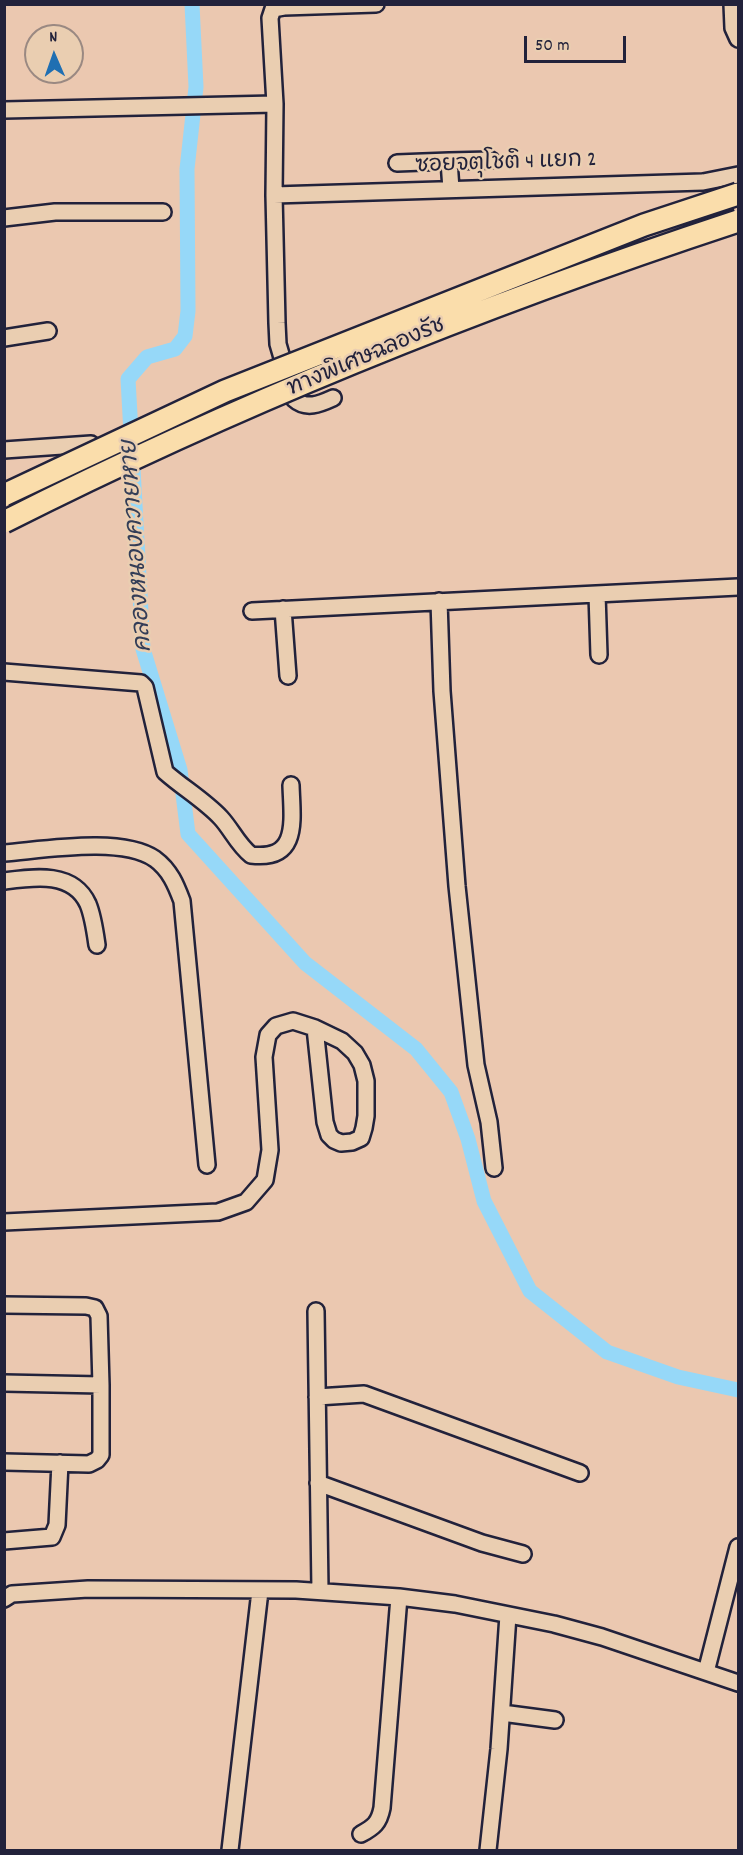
<!DOCTYPE html>
<meta charset="utf-8">
<style>
body{margin:0}
#map{position:relative;width:743px;height:1855px;overflow:hidden;background:#ebc8b0;font-family:Dekko,sans-serif}
canvas{display:block}
.frame{position:absolute;inset:0;border:6px solid #22223b;pointer-events:none}
.north{position:absolute;left:24px;top:24px;width:60px;height:60px;box-sizing:border-box;background:#eaceb1;border:2px solid #9a8982;border-radius:50%;rotate:358deg;font-size:16px;font-weight:700;line-height:24px;text-align:center;color:#22223b}
.north::after{content:'';display:block;margin:auto;width:21px;height:27px;background:#1f6fb2;clip-path:polygon(50% 0,100% 100%,50% 72%,0 100%)}
.scale{position:absolute;left:524px;top:36px;width:102px;height:27px;box-sizing:border-box;border:3px solid #22223b;border-top:0;padding-left:8px;font-size:18px;line-height:21px;white-space:nowrap;color:#22223b;-webkit-text-stroke:4px #eaceb1;paint-order:stroke}
</style>
<div id="map">
<canvas width="743" height="1855"></canvas>
<div class="frame"></div>
<div class="north">N</div>
<div class="scale">50 m</div>
</div>
<script>
const ctx = document.querySelector('canvas').getContext('2d');
ctx.lineJoin = 'round';
function stroke(path, color, width, dash) { ctx.strokeStyle = color; ctx.lineWidth = width; ctx.lineCap = dash ? 'butt' : 'round'; ctx.setLineDash(dash || []); ctx.stroke(path); }
function drawText(font, color, halo, rows, align = 'center') {
  ctx.font = font + ' Dekko,"Playpen Sans Thai",sans-serif'; ctx.lineWidth = 5; ctx.setLineDash([]); ctx.textBaseline = 'middle'; ctx.strokeStyle = halo; ctx.fillStyle = color; for (const [text, x, y, turn = 0] of rows) {
    ctx.save(); ctx.translate(x, y); ctx.rotate((+turn || 0) * Math.PI / 180); ctx.textAlign = isNaN(turn) ? turn : align; if (halo) ctx.strokeText(text, 0, 0); ctx.fillText(text, 0, 0); ctx.restore();
  }
}
stroke(new Path2D(`
 M 192,4 L 196,87 L 187,169 L 188,311 L 185,336 L 175,349 L 147,357 L 128,379 L 143,649 L 180,770 L 188,834 L 305,963 L 416,1049 L 451,1092 L 468,1139 L 484,1201 L 530,1291 L 607,1352 L 678,1377 L 738,1390`), '#96d8f8', 15);
const minor = new Path2D(`
 M 732,4 L 733,28 L 738,39
 M 4,110 L 275,104
 M 449,161 L 491,160
 M 397,163 L 449,161 L 451,189
 M 274,195 L 703,182 L 738,175
 M 4,218 L 55,212 L 163,212
 M 4,338 L 48,331
 M 333,398 C 320,404 306,410 294,399 L 278,344 L 277,323 L 274,195 L 275,104 L 270,18 L 273,9 L 284,7 L 376,4
 M 4,450 L 91,444
 M 597,594 L 599,655
 M 439,601 L 442,691 L 457,886 L 476,1065 L 489,1122 L 494,1168
 M 283,609 L 288,676
 M 252,611 L 738,587
 M 4,672 L 141,683 L 145,687 L 165,772 C 183,788 204,800 221,818 C 232,830 238,845 251,855 C 300,861 292,820 291,785
 M 4,853 C 43,850 122,836 155,859 C 170,870 176,885 182,901 L 207,1165
 M 4,881 C 34,877 73,871 88,904 C 93,916 95,931 97,945
 M 4,1222 L 218,1212 L 246,1202 L 265,1180 L 270,1150 L 264,1057 L 268,1035 L 276,1026 L 293,1021 L 315,1028 L 342,1041 L 355,1053 L 362,1065 L 366,1081 L 366,1116 L 364,1128 L 361,1138 L 352,1142 L 341,1143 L 334,1140 L 329,1135 L 325,1122 L 315,1028
 M 4,1305 L 86,1306 L 95,1308 L 99,1316 L 101,1385 L 101,1455 L 97,1460 L 89,1464 L 4,1462
 M 316,1311 L 320,1590
 M 4,1383 L 101,1385
 M 317,1397 L 364,1394 L 580,1473
 M 318,1483 L 482,1543 L 523,1554
 M 4,1541 L 52,1537 L 57,1525 L 60,1463
 M 4,1599 L 12,1594 L 88,1589 L 296,1590 L 399,1597 L 455,1604 L 554,1624 L 602,1637 L 738,1683
 M 706,1672 L 738,1547
 M 502,1713 L 555,1720
 M 361,1834 C 374,1827 379,1823 382,1808 L 399,1597
 M 230,1850 L 260,1591
 M 488,1850 L 499,1749 L 508,1615`);
stroke(minor, '#22223b', 20);
stroke(minor, '#eaceb1', 15);
const highwayBridge = new Path2D(`
 M 4,495 L 225,391 L 644,225 L 738,194
 M 4,522 C 239,403 489,303 738,221`);
stroke(highwayBridge, '#22223b', 26, []);
stroke(highwayBridge, '#faddab', 21);
drawText('22px', '#22223b', '#eaceb1', [
 ["ซอยจตุโชติ 4 แยก 2",506,165,-2],
 ["ทางพิเศษฉลองรัช",367,359,-23]
]);
drawText('italic 24px', '#333d57', '#eaceb1', [
 ["คลองหนองควายหาย",139,546,-94]
]);
</script>
